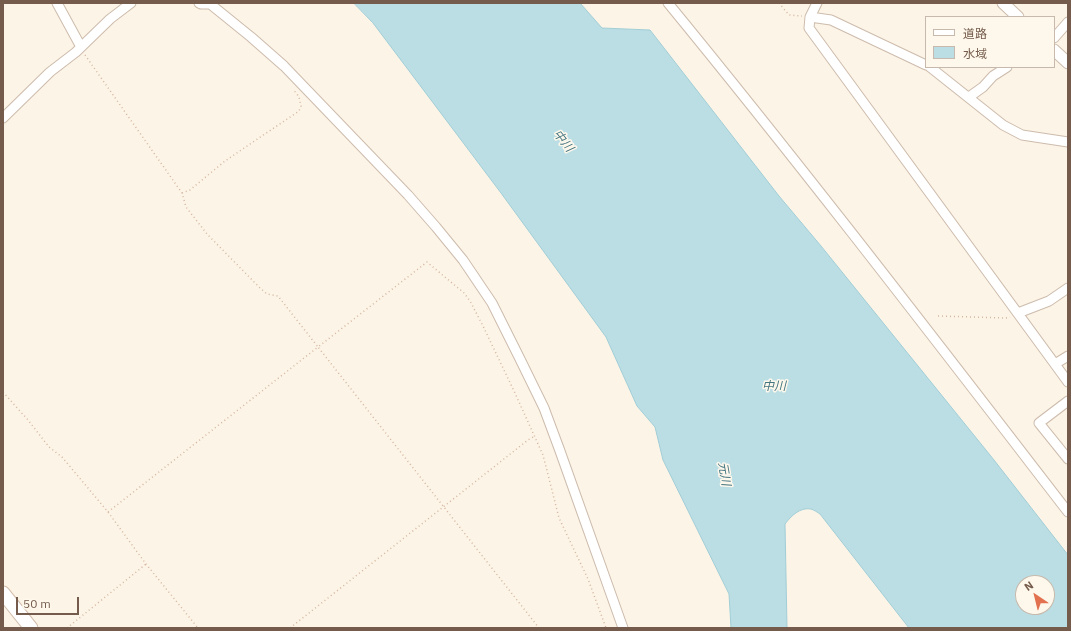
<!DOCTYPE html>
<meta charset="utf-8">
<style>
body{margin:0}
#map{position:relative;width:1071px;height:631px;overflow:hidden;background:#fcf4e6;font-family:"IBM Plex Sans","Noto Sans JP",sans-serif}
canvas{display:block}
.frame{position:absolute;inset:0;border:4px solid #745b4b;pointer-events:none}
.legend{position:absolute;left:925px;top:16px;width:130px;height:52px;box-sizing:border-box;background:#fef8ec;border:1px solid #c7b9ac;margin:0;padding:5px 7px;list-style:none;font-size:12px;color:#745b4b}
.legend li{display:flex;align-items:center;gap:8px;height:20px}
.legend b{width:20px;border:1px solid #c7b9ac}
.north{position:absolute;left:1015px;top:575px;width:40px;height:40px;box-sizing:border-box;background:#fef8ec;border:1px solid #c7b9ac;border-radius:50%;rotate:325deg;font-size:11px;font-weight:700;line-height:16px;text-align:center;color:#745b4b}
.north::after{content:'';display:block;margin:auto;width:14px;height:18px;background:#e2724f;clip-path:polygon(50% 0,100% 100%,50% 72%,0 100%)}
.scale{position:absolute;left:16px;top:597px;width:63px;height:18px;box-sizing:border-box;border:2px solid #745b4b;border-top:0;padding-left:5px;font-size:12px;line-height:14px;white-space:nowrap;color:#745b4b;-webkit-text-stroke:3px #fef8ec;paint-order:stroke}
</style>
<div id="map">
<canvas width="1071" height="631"></canvas>
<div class="frame"></div>
<ul class="legend">
<li><b style="height:5px;background:#fff"></b>道路</li>
<li><b style="height:11px;background:#bbdee5"></b>水域</li>
</ul>
<div class="north">N</div>
<div class="scale">50 m</div>
</div>
<script>
const ctx = document.querySelector('canvas').getContext('2d');
ctx.lineJoin = 'round';
function paint(path, color) { ctx.fillStyle = color; ctx.fill(path, 'evenodd'); }
function stroke(path, color, width, dash) { ctx.strokeStyle = color; ctx.lineWidth = width; ctx.lineCap = dash ? 'butt' : 'round'; ctx.setLineDash(dash || []); ctx.stroke(path); }
function drawText(font, color, halo, rows, align = 'center') {
  ctx.font = font + ' "IBM Plex Sans","Noto Sans JP",sans-serif'; ctx.lineWidth = 3; ctx.setLineDash([]); ctx.textBaseline = 'middle'; ctx.strokeStyle = halo; ctx.fillStyle = color; for (const [text, x, y, turn = 0] of rows) {
    ctx.save(); ctx.translate(x, y); ctx.rotate((+turn || 0) * Math.PI / 180); ctx.textAlign = isNaN(turn) ? turn : align; if (halo) ctx.strokeText(text, 0, 0); ctx.fillText(text, 0, 0); ctx.restore();
  }
}
const water = new Path2D(`
 M 354,3 L 580,3 L 602,28 L 650,30 L 779,196 L 821,246 L 994,460 L 1068,555 L 1068,628 L 909,628 L 820,514 C 817,512 814,510 811,509 C 800,507 791,516 785,524 L 787,628 L 731,628 L 729,594 L 663,460 L 655,427 L 637,406 L 606,337 L 501,193 L 373,23 ZM 1023,583 L 1047,583 L 1047,607 L 1023,607 Z`);
paint(water, '#bbdee5');
stroke(water, '#a1cdd6', 1);
const minor = new Path2D(`
 M 57,3 L 81,47
 M 199,3 L 201,4 L 210,4
 M 209,3 L 251,37 L 284,66 L 408,195 L 436,227 L 463,260 L 492,303 L 520,359 L 544,408 L 560,451 L 623,628
 M 668,3 C 805,170 936,341 1068,512
 M 817,3 L 810,17 L 809,28 L 1068,382
 M 810,17 L 831,20 L 926,65
 M 1054,38 L 1068,22
 M 930,67 L 1003,125 L 1022,135 L 1068,142
 M 969,97 L 983,87 L 993,76 L 1007,67
 M 3,118 L 50,72 L 76,52 L 110,19 L 131,3
 M 1018,313 L 1049,301 L 1068,288
 M 1055,364 L 1068,356
 M 1068,401 L 1039,423 L 1068,459`);
const tertiary = new Path2D(`
 M 1003,3 L 1018,17
 M 1054,50 L 1068,63`);
const secondary = new Path2D(`
 M 3,593 L 31,628`);
stroke(minor, '#cdbcad', 11);
stroke(tertiary, '#cdbcad', 13);
stroke(secondary, '#d2bead', 15);
stroke(new Path2D(`
 M 779,3 L 789,15 L 802,16
 M 85,55 L 182,193 L 186,207 L 207,234 L 260,288 L 267,294 L 278,296 L 318,347 L 427,262 L 464,293 L 470,301 L 483,326 L 514,391 L 543,455 L 559,518 L 588,579 L 606,628
 M 182,193 L 190,190 L 225,161 L 299,111 L 301,106 L 299,97 L 293,89
 M 938,316 L 1006,318 L 1010,317
 M 3,392 L 28,420 L 49,447 L 62,457 L 108,512 L 146,564 L 198,628
 M 108,512 L 318,347 L 539,628
 M 67,628 L 146,564
 M 290,628 L 528,440 L 535,436`), '#d5b7a1', 1.5, [1, 3]);
stroke(minor, '#fff', 9);
stroke(tertiary, '#fff', 11);
stroke(secondary, '#fff', 13);
drawText('italic 12px', '#437580', '#fef8ec', [
 ["中川",563,141,51],
 ["中川",774,387],
 ["元川",724,474,80]
]);
</script>
